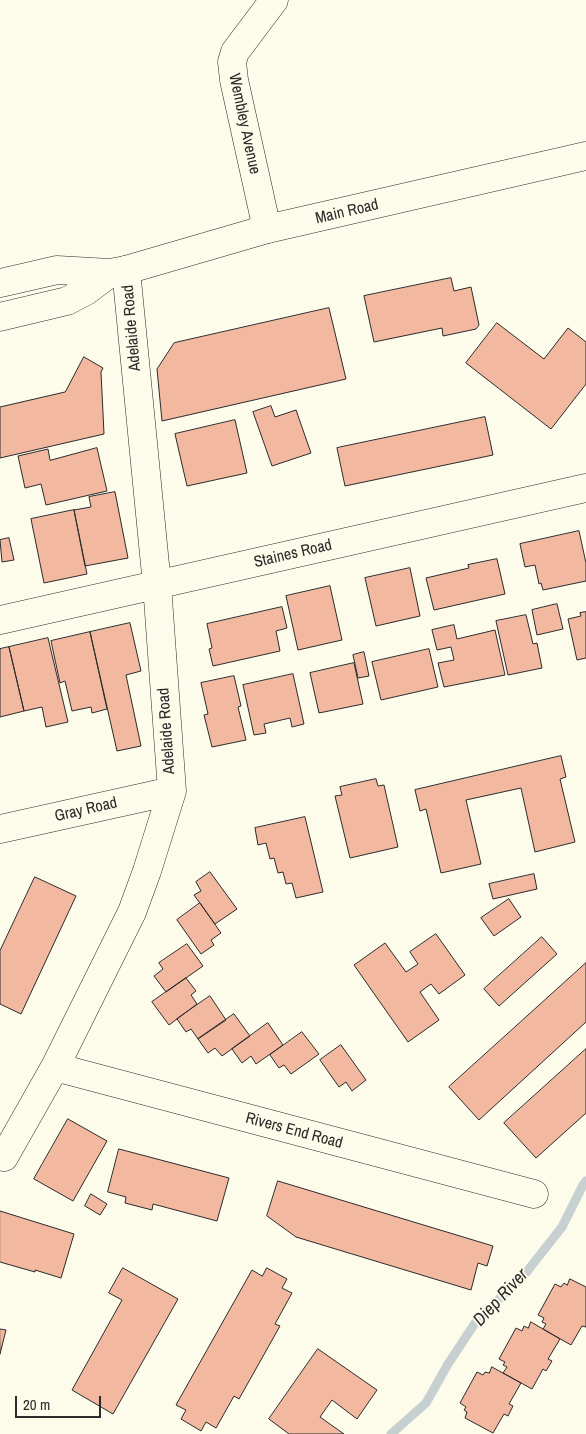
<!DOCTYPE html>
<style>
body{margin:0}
#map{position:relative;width:586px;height:1434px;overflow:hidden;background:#fdfbea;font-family:"Archivo Narrow",sans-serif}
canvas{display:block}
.scale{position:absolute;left:15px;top:1396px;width:86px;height:22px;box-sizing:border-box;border:2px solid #2b2b2b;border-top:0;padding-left:6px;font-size:15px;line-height:18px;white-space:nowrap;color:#2b2b2b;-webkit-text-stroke:4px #fdfbea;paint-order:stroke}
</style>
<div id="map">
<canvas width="586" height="1434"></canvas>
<div class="scale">20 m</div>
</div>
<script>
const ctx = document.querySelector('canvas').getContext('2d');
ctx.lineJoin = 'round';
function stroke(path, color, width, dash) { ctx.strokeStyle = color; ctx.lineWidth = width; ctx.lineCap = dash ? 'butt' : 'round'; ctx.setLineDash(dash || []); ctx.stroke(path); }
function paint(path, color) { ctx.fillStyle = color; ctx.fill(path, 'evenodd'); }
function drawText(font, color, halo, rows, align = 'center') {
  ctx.font = font + ' "Archivo Narrow",sans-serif'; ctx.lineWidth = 4; ctx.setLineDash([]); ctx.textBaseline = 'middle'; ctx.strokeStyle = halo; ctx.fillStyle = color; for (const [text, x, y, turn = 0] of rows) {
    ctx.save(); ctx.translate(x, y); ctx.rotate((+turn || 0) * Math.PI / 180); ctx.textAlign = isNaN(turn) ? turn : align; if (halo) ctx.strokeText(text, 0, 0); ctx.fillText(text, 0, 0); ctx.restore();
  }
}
stroke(new Path2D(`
 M 391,1434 L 426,1403 L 448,1364 L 479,1317 L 521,1279 L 562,1227 L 583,1185 L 586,1181`), '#c7d0d0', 9);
const building = new Path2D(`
 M 451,278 L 454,291 L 471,287 L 479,325 L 476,329 L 443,336 L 442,328 L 374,342 L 364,296 Z
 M 329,308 L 346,379 L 162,421 L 157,369 L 174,343 Z
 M 497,323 L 544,359 L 568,328 L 586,342 L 586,384 L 551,429 L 466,363 Z
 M 84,357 L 103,368 L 101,372 L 104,434 L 0,458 L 0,407 L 65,392 Z
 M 271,406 L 275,417 L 296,410 L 311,453 L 272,466 L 253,412 Z
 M 485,417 L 493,455 L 345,486 L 337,448 Z
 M 235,420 L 247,473 L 187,486 L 175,434 Z
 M 97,448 L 107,491 L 46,505 L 41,484 L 25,488 L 18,456 L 48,449 L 50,460 Z
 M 115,492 L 128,558 L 85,566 L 74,510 L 91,507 L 89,497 Z
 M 74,510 L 87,574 L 44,583 L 31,519 Z
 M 579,531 L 586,563 L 586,581 L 543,590 L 541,583 L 539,584 L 535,565 L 525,567 L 520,544 Z
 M 9,538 L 14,560 L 2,562 L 0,540 Z
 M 497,559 L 505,594 L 434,610 L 426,578 L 469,568 L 468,565 Z
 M 410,568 L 420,616 L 376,626 L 365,578 Z
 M 330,586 L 342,640 L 298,650 L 286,596 Z
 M 557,604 L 563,629 L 537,635 L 532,610 Z
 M 282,607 L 287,628 L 276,631 L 280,651 L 213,666 L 209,649 L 212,648 L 207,624 Z
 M 586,612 L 586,658 L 577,660 L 568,619 L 581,616 L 580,613 Z
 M 526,615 L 533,644 L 537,643 L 542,668 L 508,675 L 496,621 Z
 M 130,623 L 141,671 L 126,675 L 141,746 L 117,751 L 90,632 Z
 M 454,625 L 457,639 L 495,630 L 505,675 L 444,687 L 438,663 L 454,660 L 451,647 L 437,650 L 432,630 Z
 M 90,632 L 107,709 L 92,713 L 91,707 L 72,711 L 65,681 L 60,683 L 51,641 Z
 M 48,638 L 68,722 L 46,727 L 42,707 L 24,711 L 9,647 Z
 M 9,647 L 24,711 L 0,717 L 0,649 Z
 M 429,649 L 438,687 L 381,700 L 372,662 Z
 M 364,652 L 369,676 L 358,678 L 353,655 Z
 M 354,663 L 363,704 L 319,713 L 310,673 Z
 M 293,674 L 304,724 L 292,727 L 290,718 L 264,724 L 266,733 L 254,735 L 243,685 Z
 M 234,676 L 241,706 L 238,707 L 246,740 L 212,747 L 204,715 L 208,714 L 201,683 Z
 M 561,756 L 566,777 L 560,779 L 575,842 L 535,852 L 521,788 L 466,800 L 481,864 L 441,873 L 426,809 L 420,811 L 415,790 Z
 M 376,779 L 378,786 L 384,785 L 398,847 L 350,858 L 335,796 L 342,795 L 340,787 Z
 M 305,817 L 323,892 L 296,898 L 292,883 L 286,884 L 283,872 L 278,873 L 274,858 L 270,859 L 266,843 L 258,845 L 255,828 Z
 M 210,872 L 237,909 L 215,924 L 194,895 L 201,891 L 196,882 Z
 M 534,874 L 537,889 L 493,899 L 489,884 Z
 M 35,877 L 76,896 L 21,1014 L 0,1004 L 0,951 Z
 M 509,899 L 521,917 L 494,936 L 481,918 Z
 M 200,903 L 221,933 L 211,940 L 214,945 L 201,954 L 177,920 Z
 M 436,934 L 465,975 L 439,994 L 431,984 L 420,992 L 439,1020 L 408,1042 L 354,965 L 385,943 L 406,972 L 418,964 L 410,952 Z
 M 542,937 L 557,954 L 499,1006 L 484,989 Z
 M 187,944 L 203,966 L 166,992 L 154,976 L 163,969 L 159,963 Z
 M 586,963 L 586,1022 L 479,1120 L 449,1087 Z
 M 186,978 L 196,991 L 191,995 L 197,1004 L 169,1025 L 152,1002 Z
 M 210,996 L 226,1020 L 198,1039 L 191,1029 L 186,1032 L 177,1019 Z
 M 234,1014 L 250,1036 L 222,1056 L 215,1048 L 208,1053 L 198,1039 Z
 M 268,1023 L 283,1045 L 256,1064 L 251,1056 L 242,1063 L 232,1049 Z
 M 302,1032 L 319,1054 L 291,1074 L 284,1065 L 279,1068 L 270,1055 Z
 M 341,1045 L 366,1080 L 352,1091 L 346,1082 L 339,1087 L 320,1060 Z
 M 586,1049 L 586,1113 L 536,1158 L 504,1123 Z
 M 68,1119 L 107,1141 L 73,1201 L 34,1179 Z
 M 119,1149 L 229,1178 L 217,1221 L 153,1204 L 152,1210 L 125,1203 L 126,1197 L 108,1192 Z
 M 278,1181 L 493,1246 L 487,1266 L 478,1263 L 471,1290 L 296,1237 L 267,1216 Z
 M 91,1194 L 107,1204 L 100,1215 L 85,1206 Z
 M 0,1211 L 74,1234 L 61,1278 L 35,1270 L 35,1272 L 0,1262 Z
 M 123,1268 L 178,1299 L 113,1414 L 72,1390 L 122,1300 L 109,1293 Z
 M 267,1268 L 287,1279 L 282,1288 L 292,1293 L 275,1324 L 280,1326 L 239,1399 L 234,1396 L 216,1428 L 206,1422 L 201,1431 L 181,1419 L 186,1410 L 176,1405 L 252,1270 L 262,1276 Z
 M 570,1279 L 586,1287 L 586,1327 L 582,1326 L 571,1345 L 543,1329 L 546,1324 L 542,1322 L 544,1318 L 538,1315 L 555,1284 L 561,1287 L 564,1283 L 567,1285 Z
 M 531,1322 L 560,1339 L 548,1359 L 552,1361 L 546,1371 L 543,1369 L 532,1389 L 503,1373 L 507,1367 L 503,1365 L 505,1362 L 499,1359 L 516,1328 L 522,1331 L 524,1326 L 528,1328 Z
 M 0,1329 L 6,1330 L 0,1354 Z
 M 318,1349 L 377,1390 L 357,1419 L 332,1400 L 320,1417 L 344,1434 L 289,1434 L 269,1419 Z
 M 492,1367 L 521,1383 L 509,1404 L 513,1406 L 508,1416 L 504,1414 L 493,1433 L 465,1418 L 467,1412 L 464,1410 L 466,1407 L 460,1403 L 477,1372 L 483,1375 L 485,1372 L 489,1373 Z`);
paint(building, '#f2b8a0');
stroke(building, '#2b2b2b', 1);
const minor = new Path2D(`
 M 267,229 L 234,80 L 232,62 L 235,52 L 274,0
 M 0,620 L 586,488
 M 0,829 L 172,791
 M 55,1067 L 534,1194
 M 4,1157 L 55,1067 L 132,912 L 147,871 L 172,791 L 157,585 L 126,270`);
const major = new Path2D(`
 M 0,283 L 57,270 L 110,273 L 126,270 L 267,229 L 586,156
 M 0,317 L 67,301 L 86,291 L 110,273`);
stroke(minor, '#2b2b2b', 29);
stroke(major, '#2b2b2b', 29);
stroke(minor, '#fdfbea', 28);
stroke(major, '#fdfbea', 28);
drawText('16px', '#2b2b2b', '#fdfbea', [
 ["Wembley Avenue",244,124,78],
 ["Main Road",347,212,-13],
 ["Adelaide Road",132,328,-95],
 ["Staines Road",293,554,-13],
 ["Adelaide Road",167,731,-94],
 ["Gray Road",86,810,-13],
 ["Rivers End Road",294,1131,15]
]);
drawText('italic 18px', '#2b2b2b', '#fdfbea', [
 ["Diep River",501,1298,-47]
]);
</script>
